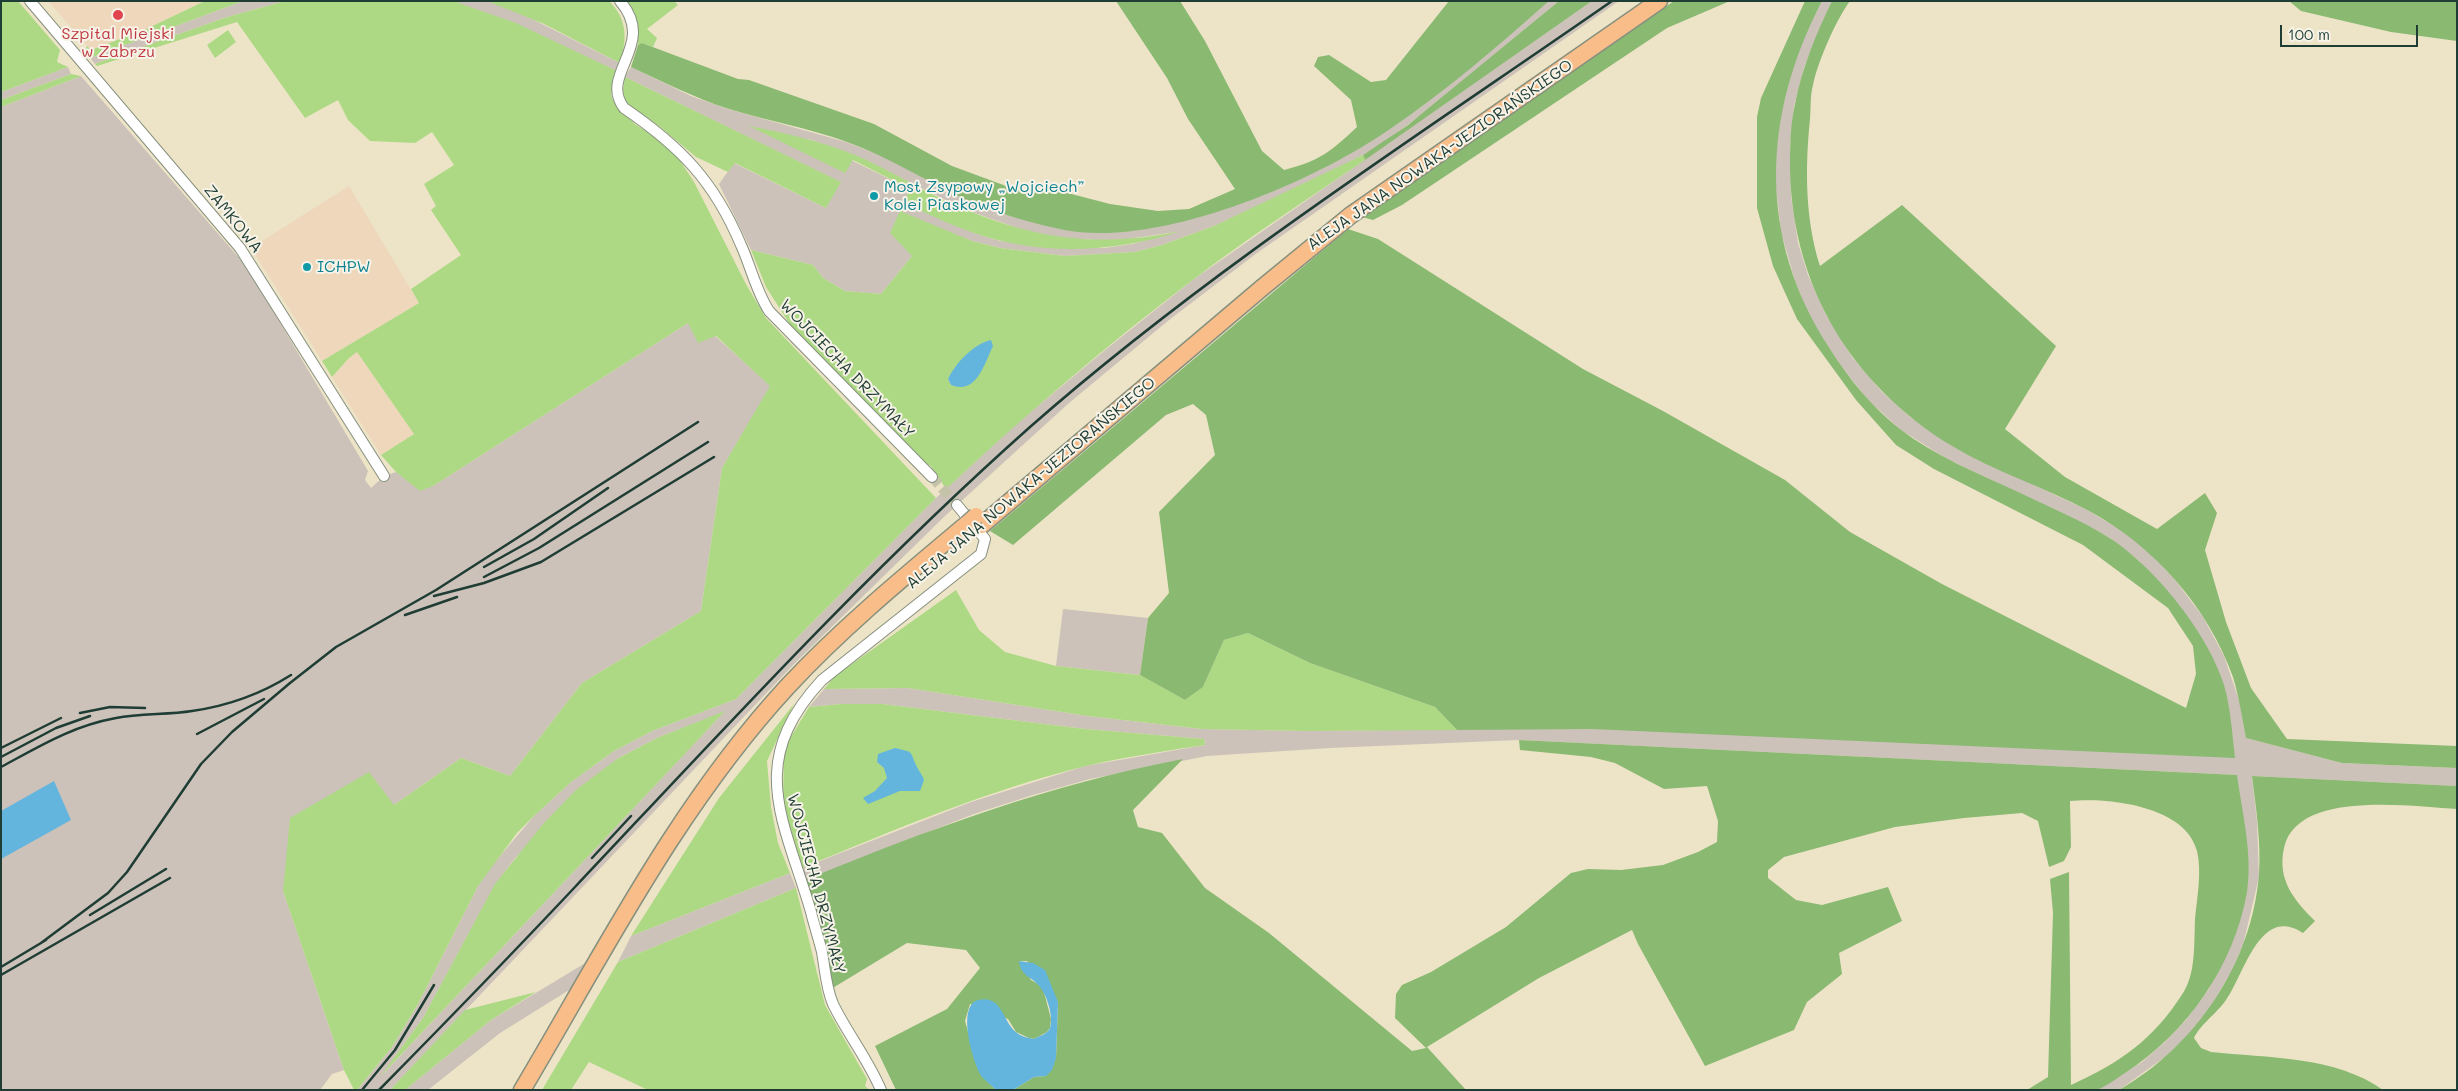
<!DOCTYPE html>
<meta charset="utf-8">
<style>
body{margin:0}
#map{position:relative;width:2458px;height:1091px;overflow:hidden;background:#ede4c7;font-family:Mali,sans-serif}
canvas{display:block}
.frame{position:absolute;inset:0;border:2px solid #1f3d34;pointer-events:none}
.scale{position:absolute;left:2280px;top:25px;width:138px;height:22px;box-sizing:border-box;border:2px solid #1f3d34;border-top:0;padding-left:6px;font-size:15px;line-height:18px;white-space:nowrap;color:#1f3d34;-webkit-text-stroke:4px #f7f3e8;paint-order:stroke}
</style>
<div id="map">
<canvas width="2458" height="1091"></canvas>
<div class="frame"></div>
<div class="scale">100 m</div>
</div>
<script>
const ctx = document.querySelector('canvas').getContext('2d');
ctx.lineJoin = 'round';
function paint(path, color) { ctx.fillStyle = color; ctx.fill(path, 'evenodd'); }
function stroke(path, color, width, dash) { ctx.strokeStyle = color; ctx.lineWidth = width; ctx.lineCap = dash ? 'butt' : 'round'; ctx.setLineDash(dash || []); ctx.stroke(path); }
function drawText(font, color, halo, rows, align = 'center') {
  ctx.font = font + ' Mali,sans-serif'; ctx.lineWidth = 4; ctx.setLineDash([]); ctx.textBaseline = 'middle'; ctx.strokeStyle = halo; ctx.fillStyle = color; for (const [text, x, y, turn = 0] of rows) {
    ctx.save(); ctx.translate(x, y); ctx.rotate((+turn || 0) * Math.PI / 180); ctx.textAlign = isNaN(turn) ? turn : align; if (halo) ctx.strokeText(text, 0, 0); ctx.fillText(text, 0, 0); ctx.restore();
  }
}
paint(new Path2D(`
 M 48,1 L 205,1 L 148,28 L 91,50 Z
 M 349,186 L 419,303 L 322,361 L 251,248 Z
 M 357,352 L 414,434 L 381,455 L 332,377 L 349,358 Z`), '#eed7bb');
paint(new Path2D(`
 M 243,1 L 285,1 L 224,18 L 95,64 L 90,58 Z
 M 453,1 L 487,1 L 520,13 L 620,63 L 617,71 Z
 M 1549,1 L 1559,1 L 1430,108 L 1387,140 L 1363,155 L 1317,179 L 1214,226 L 1162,245 L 1135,252 L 1065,256 L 1000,248 L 972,241 L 939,229 L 912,256 L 881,294 L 845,291 L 823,278 L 813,265 L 751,250 L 719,184 L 734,163 L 826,208 L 840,182 L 625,77 L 631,67 L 691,96 L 728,109 L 846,142 L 887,158 L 974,203 L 1000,213 L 1065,230 L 1121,232 L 1157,227 L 1359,148 L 1421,107 ZM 806,138 L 854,155 L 966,210 L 1023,230 L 1061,238 L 1113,241 L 1176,232 L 1132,244 L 1104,248 L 1064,248 L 1000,241 L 974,233 L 904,203 L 910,189 Z
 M 1592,1 L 1619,1 L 1257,253 L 1169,320 L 1069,403 L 946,515 L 794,664 L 390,1090 L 357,1090 L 392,1047 L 418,1004 L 478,886 L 494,863 L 534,816 L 571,782 L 614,751 L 652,731 L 736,699 L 936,498 L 1015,425 L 1110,346 L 1194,279 ZM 724,712 L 385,1072 L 384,1072 L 423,1018 L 495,885 L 516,857 L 617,759 L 657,738 Z
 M 1822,1 L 1832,1 L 1805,65 L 1794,106 L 1790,146 L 1791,196 L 1798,243 L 1808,275 L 1826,315 L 1852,357 L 1882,392 L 1909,416 L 1952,446 L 2087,510 L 2123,531 L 2148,551 L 2175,580 L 2203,617 L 2224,656 L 2240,703 L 2246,738 L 2342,763 L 2457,768 L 2457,786 L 2252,776 L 2257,821 L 2259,877 L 2243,945 L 2231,972 L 2212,1005 L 2189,1034 L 2169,1054 L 2119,1090 L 2097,1090 L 2142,1062 L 2165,1042 L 2186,1020 L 2209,989 L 2225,958 L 2237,775 L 1519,740 L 1330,748 L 1207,756 L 1090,779 L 1033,795 L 974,814 L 805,880 L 802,868 L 971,802 L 1085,766 L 1205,745 L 1204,739 L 1085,729 L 882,704 L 841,704 L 809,707 L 824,689 L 908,688 L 1088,716 L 1202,729 L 1306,731 L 2231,721 L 2223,684 L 2213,661 L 2191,622 L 2164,588 L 2137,559 L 2110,538 L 2074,519 L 1947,459 L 1901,430 L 1869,401 L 1841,366 L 1811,321 L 1795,281 L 1781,232 L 1776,188 L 1776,152 L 1781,115 L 1792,69 L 1805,33 Z
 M 68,67 L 71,74 L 1,100 L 1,92 Z
 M 81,76 L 247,267 L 368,471 L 365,480 L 371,488 L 384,476 L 396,472 L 408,480 L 433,486 L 688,323 L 715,336 L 771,386 L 722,468 L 701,611 L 582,683 L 510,776 L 461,758 L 394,805 L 283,891 L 344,1070 L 332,1074 L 320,1090 L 1,1090 L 1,107 Z
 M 1063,609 L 1148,618 L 1140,675 L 1056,666 Z
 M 790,873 L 796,888 L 618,962 L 631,936 Z
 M 587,962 L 574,987 L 500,1033 L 428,1090 L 405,1090 L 491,1020 Z`), '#ccc2b9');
paint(new Path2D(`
 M 1,1 L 18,1 L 60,50 L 57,62 L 68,67 L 1,92 Z
 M 205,1 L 243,1 L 90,58 L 84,52 L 87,46 L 91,50 L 146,29 Z
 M 285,1 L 453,1 L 516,23 L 617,71 L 611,95 L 615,105 L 636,125 L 659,139 L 679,159 L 694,182 L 747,286 L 766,318 L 936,498 L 736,699 L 652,731 L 614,751 L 571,782 L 534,816 L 517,833 L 478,886 L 418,1004 L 392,1047 L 357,1090 L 354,1090 L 344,1070 L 283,891 L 290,818 L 369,772 L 394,805 L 461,758 L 510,776 L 582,683 L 701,611 L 722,468 L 770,386 L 716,336 L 698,343 L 688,323 L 433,486 L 420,491 L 396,472 L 381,455 L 414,434 L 357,352 L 349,358 L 332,377 L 322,361 L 419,303 L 411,289 L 461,255 L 431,210 L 436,206 L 424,184 L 454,165 L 432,132 L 415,143 L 370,141 L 348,120 L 338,100 L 305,118 L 237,22 L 97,66 L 95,64 L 224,18 Z
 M 487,1 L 609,1 C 628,20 627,39 620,63 L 544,24 Z
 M 626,1 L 674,1 L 678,5 L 647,29 L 657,38 L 653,47 L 642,43 L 638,45 L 636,22 Z
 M 228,30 L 236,42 L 215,58 L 207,45 Z
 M 71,74 L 81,76 L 1,107 L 1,100 Z
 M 625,77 L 841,182 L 826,208 L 735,163 L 728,172 L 696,157 L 659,126 L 626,103 L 623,90 Z
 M 749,126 C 785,133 821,141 855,155 C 893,171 928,195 967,210 C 1042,241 1102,247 1181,231 C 1116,253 1039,256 974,233 C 950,225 927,213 903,203 L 910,189 L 853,160 L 845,173 Z
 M 1363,155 L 1365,160 C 1308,199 1249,237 1194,279 C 1108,344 1025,415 946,489 L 930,465 L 927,467 L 791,326 L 766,287 L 751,250 L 813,265 L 823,278 L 845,291 L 881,294 L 912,256 L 890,233 L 900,211 L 972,241 L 1000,248 L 1065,256 L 1135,252 L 1162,245 L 1214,226 ZM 976,347 L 951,385 L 948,379 L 957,365 Z
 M 956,590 L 979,630 L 1005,652 L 1056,666 L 1140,675 L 1185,700 L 1203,687 L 1224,640 L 1248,633 L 1310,663 L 1435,707 L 1457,730 L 1306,731 L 1202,729 L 1088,716 L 908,688 L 824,689 L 835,676 Z
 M 794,704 L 767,761 L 771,807 L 778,843 L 790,873 L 631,936 L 719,798 Z
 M 841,704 L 882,704 L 1085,729 L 1204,739 L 1205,745 C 1165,751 1125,757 1086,766 C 988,790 894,830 802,868 L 783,802 L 784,748 L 809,707 Z
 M 725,711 L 695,743 L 380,1077 L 423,1018 L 495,884 L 543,824 L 576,790 L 617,759 L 657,738 Z
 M 796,888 L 825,1005 L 867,1079 L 865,1086 L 870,1090 L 648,1090 L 589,1062 L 571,1090 L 542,1090 L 618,962 Z
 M 536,992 L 491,1020 L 405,1090 L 390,1090 L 465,1010 Z`), '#add985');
paint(new Path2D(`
 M 1116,1 L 1180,1 L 1205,41 L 1262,151 L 1284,170 C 1320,161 1330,152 1357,127 L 1351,100 L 1314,66 L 1318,57 L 1329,55 L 1371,82 L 1386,80 L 1449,1 L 1549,1 C 1498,46 1446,91 1390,129 C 1312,183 1159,248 1064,230 C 1035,224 1004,215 976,204 C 932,185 892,158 847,142 C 809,128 768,121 729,109 C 695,98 663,82 631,67 L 638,45 L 642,43 L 738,79 L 749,80 L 874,124 L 952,166 L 1006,186 L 1029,190 L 1056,190 L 1110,204 L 1158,211 L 1189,209 L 1235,189 L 1188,119 L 1167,78 Z
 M 1559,1 L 1592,1 L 1365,160 L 1363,155 L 1408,125 Z
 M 1674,1 L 1730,1 L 1667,28 L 1402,205 L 1373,220 L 1362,217 Z
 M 1805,1 L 1822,1 C 1762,116 1757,238 1830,349 C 1849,379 1872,407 1900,429 C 1935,456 1977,473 2016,491 C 2047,506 2079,519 2108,537 C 2154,566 2208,633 2224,685 C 2231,709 2232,734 2235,758 L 1592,729 L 1457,730 L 1435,707 L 1310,663 L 1248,633 L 1224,640 L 1203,687 L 1185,700 L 1140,675 L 1148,618 L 1169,593 L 1159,512 L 1215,455 L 1206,415 L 1193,404 L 1166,415 L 1013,545 L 990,531 L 1348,229 L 1378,239 L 1583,369 L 1663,411 L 1785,480 L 1850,532 L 1942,584 L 2186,708 L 2196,674 L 2193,646 L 2168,608 L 2083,545 L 1934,469 L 1896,445 L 1856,400 L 1797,319 L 1773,266 L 1757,208 L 1757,117 L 1761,98 Z
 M 1832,1 L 1850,1 C 1836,20 1818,61 1813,85 C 1810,95 1811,108 1810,119 C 1805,168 1805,219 1820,266 L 1902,205 L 2056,346 L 2005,429 L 2065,477 L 2157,529 L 2205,493 L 2217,513 L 2205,550 L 2226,622 L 2251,688 L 2287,739 L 2457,746 L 2457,768 L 2342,763 L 2246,738 C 2242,717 2239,697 2233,677 C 2208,607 2154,546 2089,511 C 2045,487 1995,472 1952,446 C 1852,385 1793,288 1790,171 C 1790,149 1790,126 1795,104 C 1802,68 1816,34 1832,1 Z
 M 2289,1 L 2457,1 L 2457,41 L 2391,32 L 2301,11 Z
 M 1519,740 L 2237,775 C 2242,812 2253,855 2247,892 C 2234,966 2187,1033 2125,1073 C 2117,1078 2105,1088 2095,1090 C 2074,1091 2049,1090 2027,1090 L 2048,1077 L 2053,913 L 2050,879 L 2069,872 L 2071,1085 C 2120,1063 2154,1039 2183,993 C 2196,973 2194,943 2195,919 C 2197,898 2202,872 2197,851 C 2186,806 2108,797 2070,801 L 2071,847 L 2064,861 L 2049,867 L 2038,821 L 2022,813 L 1964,818 L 1895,827 L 1784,857 L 1768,870 L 1768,878 L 1796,900 L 1822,905 L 1888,887 L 1902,921 L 1839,953 L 1842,974 L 1807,1002 L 1794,1030 L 1705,1066 L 1638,944 L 1632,930 L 1539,978 L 1427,1047 L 1466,1090 L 1013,1090 L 1034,1077 L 1046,1076 L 1056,1058 L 1058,1002 L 1027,961 L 1020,961 L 1031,980 L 1040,985 L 1044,992 L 1051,1019 L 1050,1028 L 1047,1032 L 1034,1039 L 1029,1038 L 1016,1032 L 1008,1019 L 970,1004 L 965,1021 L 976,1060 L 982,1076 L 996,1090 L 896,1090 L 875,1046 L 947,1009 L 980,968 L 966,950 L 907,943 L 831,989 L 805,880 C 929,829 1052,784 1183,759 L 1133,810 L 1138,827 L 1162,833 L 1205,888 L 1269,933 L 1412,1051 L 1426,1048 L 1395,1018 L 1396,994 L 1402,985 L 1431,972 L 1506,927 L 1571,873 L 1588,869 L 1621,870 L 1663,865 L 1698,852 L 1717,842 L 1718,821 L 1707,786 L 1664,789 L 1615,763 L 1591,757 L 1520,750 Z
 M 2252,776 L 2457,786 L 2457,809 C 2413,807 2297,789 2284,848 C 2277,880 2294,900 2315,921 L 2303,933 C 2260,904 2244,975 2226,1000 C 2218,1012 2199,1026 2194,1038 L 2201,1048 L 2211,1052 C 2267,1058 2336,1056 2383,1090 L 2119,1090 C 2196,1046 2252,963 2259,874 C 2261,841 2256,808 2252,776 Z`), '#8ab972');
paint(new Path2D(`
 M 991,340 L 993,346 C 984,364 977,395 951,385 L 948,379 C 955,364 973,344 991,340 Z
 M 895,748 C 914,753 909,749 916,765 C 918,770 922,774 924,780 L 920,791 L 900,791 L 868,804 L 863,798 L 875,791 L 887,778 L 884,768 L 877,762 L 878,754 Z
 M 54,781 L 71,820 L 1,859 L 1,811 Z
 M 1019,961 L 1033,963 L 1045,970 L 1058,1002 L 1056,1058 L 1052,1070 L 1046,1076 L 1034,1077 L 1013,1090 L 996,1090 C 992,1086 986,1081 982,1077 C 973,1064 956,1006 978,1000 C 1002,994 1003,1022 1016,1032 C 1020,1036 1028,1038 1034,1039 C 1039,1036 1048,1034 1050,1028 C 1054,1018 1047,995 1040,987 C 1032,976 1021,977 1019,961 Z`), '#63b5de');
stroke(new Path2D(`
 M 932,477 L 957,505`), '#c4c3aa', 10, [10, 5]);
const street = new Path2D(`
 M 30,1 L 240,248 L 384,476
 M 620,1 C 658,45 598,74 624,108 C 681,147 714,181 741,245 C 751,267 756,291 769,311 L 932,477
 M 881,1090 C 868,1059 847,1033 833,1004 C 826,988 825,969 822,952 C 819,939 814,925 811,912 C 784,819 745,763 822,680 L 981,554 L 985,539 L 957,505`);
const primary = new Path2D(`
 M 982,525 L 1263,287 L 1351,215 L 1659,1
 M 522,1090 C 604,952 678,805 788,686 C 843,627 905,576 967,524`);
stroke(street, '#86907e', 12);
stroke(primary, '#86907e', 19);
stroke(street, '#fff', 10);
stroke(primary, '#f8bd89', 16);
stroke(new Path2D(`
 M 484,567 L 534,539 L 608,488
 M 484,577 L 539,548 L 708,442
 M 434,596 L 484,583 L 541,562 L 714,457
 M 405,615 L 457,597
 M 80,713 L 110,707 L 145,708
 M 197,734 L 264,699
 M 1,748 L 61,718
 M 1,757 L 56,728 L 90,716
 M 1,767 C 40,746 72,726 116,718 C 140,713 167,715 192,711 C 227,706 261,694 291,675
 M 592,858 L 631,816
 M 90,915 L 166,869
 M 41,943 L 108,893 L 127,872 L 201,764 L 232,732 L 290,683 L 336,647 L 436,590 L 698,422
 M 1,967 L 46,940
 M 1,975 L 170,878
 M 362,1090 L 395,1050 L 434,985
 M 379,1090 C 445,1023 511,955 575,887 C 723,730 869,570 1030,427 C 1211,268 1415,138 1612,1`), '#1f3d34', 2.5);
const primaryBridge = new Path2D(`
 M 967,524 L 976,516`);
stroke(primaryBridge, '#86907e', 19, []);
stroke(primaryBridge, '#f8bd89', 16);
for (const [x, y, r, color] of [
 [118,15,6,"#e0444e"],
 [874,196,5,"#0f9aa8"],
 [307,267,5,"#0f9aa8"]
]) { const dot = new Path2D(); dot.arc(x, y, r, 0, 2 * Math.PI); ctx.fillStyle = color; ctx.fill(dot); stroke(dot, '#f7f3e8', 2); }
drawText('16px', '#be3a42', '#f7f3e8', [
 ["Szpital Miejski",118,34],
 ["w Zabrzu",118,52]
]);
drawText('16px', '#1f3d34', '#f7f3e8', [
 ["ALEJA JANA NOWAKA-JEZIORAŃSKIEGO",1440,155,-35],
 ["ZAMKOWA",233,219,51],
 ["WOJCIECHA DRZYMAŁY",847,369,46],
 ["ALEJA JANA NOWAKA-JEZIORAŃSKIEGO",1031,483,-40],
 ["WOJCIECHA DRZYMAŁY",816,884,75]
]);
drawText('16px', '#0d838f', '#f7f3e8', [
 ["Most Zsypowy „Wojciech”",884,187],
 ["Kolei Piaskowej",884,205],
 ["ICHPW",317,267]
], 'left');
</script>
